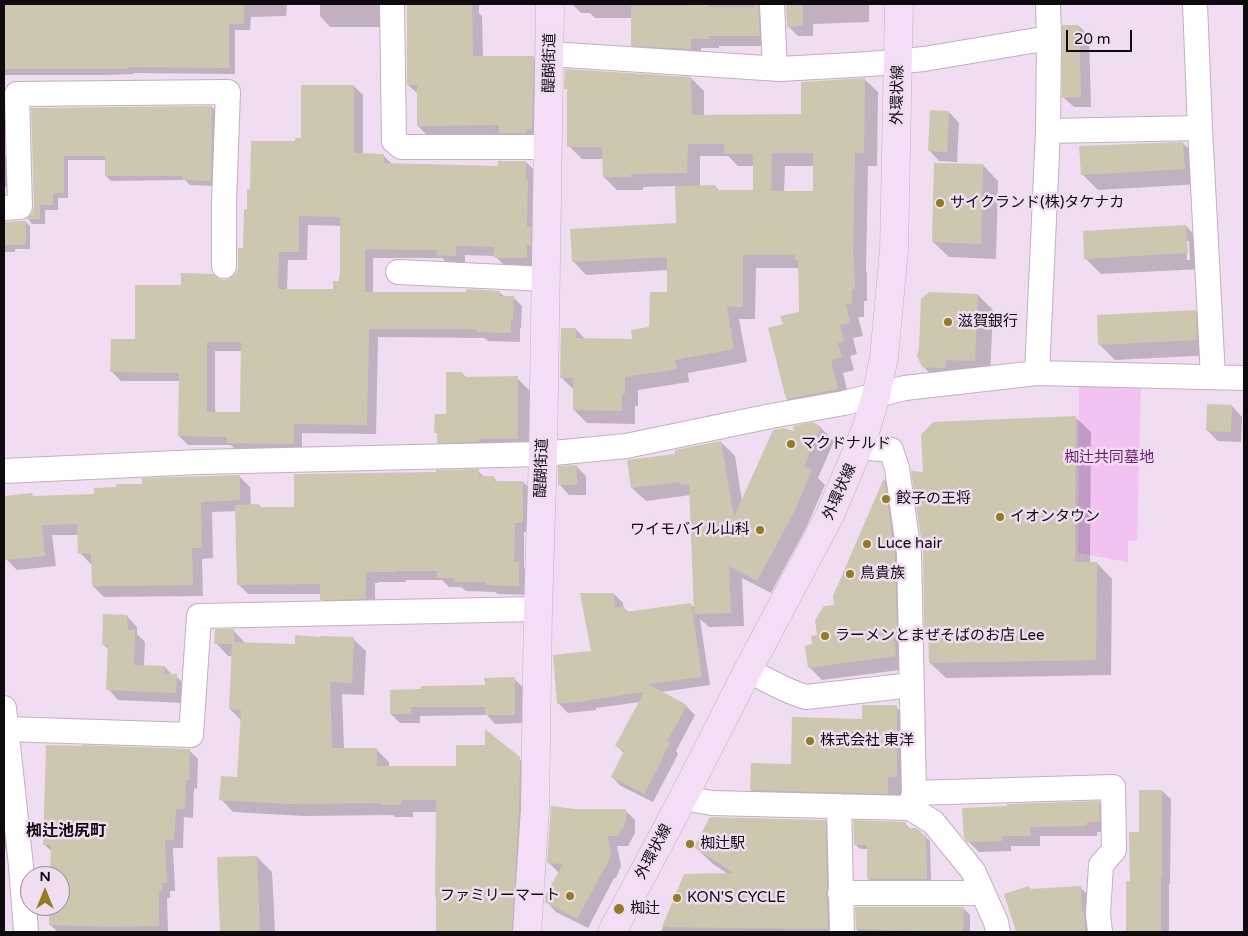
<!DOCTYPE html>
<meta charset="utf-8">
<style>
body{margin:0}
#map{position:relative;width:1248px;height:936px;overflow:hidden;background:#f0ddf1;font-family:"Varela Round",sans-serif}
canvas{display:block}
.frame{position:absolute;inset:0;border:5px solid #0f0910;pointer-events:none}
.north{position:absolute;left:20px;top:866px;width:50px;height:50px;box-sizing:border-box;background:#f0ddf1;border:1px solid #968897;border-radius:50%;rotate:0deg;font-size:14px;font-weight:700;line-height:20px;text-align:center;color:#0f0910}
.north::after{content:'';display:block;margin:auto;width:18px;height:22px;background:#937b21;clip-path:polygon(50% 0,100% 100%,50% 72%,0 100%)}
.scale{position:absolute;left:1066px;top:30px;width:66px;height:22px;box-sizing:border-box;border:2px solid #0f0910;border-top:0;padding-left:6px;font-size:15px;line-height:18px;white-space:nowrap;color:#0f0910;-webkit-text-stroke:4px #f0ddf1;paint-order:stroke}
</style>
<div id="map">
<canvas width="1248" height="936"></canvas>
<div class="frame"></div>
<div class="north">N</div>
<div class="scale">20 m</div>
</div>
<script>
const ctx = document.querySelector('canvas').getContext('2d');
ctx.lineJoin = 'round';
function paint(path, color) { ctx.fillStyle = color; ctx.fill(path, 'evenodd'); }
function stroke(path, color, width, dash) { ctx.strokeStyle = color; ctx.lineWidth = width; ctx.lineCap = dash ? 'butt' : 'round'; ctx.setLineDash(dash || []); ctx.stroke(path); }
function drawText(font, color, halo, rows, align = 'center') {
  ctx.font = font + ' "Varela Round","Noto Sans JP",sans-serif'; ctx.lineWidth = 5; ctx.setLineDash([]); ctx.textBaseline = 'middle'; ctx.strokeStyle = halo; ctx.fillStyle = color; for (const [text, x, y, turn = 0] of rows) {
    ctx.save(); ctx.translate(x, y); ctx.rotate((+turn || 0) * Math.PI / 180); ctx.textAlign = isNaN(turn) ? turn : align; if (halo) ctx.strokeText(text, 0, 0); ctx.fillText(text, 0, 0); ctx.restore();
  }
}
paint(new Path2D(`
 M 1079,385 L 1141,386 L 1137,541 L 1128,541 L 1128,562 L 1078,553 Z`), '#f1c2f2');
paint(new Path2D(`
 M 4,4 L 287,4 L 286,16 L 251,17 L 250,30 L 235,30 L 235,74 L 134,73 L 134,74 L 108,75 L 4,75 Z
 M 320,4 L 394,4 L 388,27 L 330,27 L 320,16 Z
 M 407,4 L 479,4 L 479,13 L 482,16 L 483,57 L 533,57 L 543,68 L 542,139 L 428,136 L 418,126 L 418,94 L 408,85 Z
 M 572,4 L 774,4 L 769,46 L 719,46 L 719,48 L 701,48 L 701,59 L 643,55 L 632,45 L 632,18 L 595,18 L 590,13 L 581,13 Z
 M 787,4 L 869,4 L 869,22 L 813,24 L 813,36 L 798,36 L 788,26 Z
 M 1079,26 L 1089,36 L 1091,107 L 1074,107 L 1063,97 Z
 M 691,78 L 704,91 L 704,116 L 802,115 L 864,79 L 878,92 L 877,166 L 868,166 L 866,271 L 867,273 L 867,301 L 864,301 L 864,317 L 858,317 L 863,336 L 853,338 L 857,354 L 850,356 L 854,370 L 843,373 L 850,402 L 800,412 L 787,399 L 784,325 L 800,313 L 799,268 L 756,268 L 755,319 L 739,319 L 747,362 L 688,373 L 689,382 L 638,390 L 638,406 L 635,406 L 635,424 L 587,423 L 574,410 L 574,390 L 561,377 L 576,329 L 585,339 L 634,340 L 650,328 L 668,293 L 668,270 L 586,275 L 573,261 L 678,224 L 676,186 L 643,187 L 643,190 L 617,190 L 604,177 L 604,159 L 582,159 L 569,146 L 568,91 L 566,88 ZM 700,156 L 728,156 L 738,166 L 755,166 L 755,192 L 720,192 L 715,186 L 700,186 ZM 785,166 L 814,166 L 814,192 L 784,192 Z
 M 354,86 L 363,95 L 363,155 L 383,155 L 393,165 L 499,168 L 526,162 L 535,171 L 536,267 L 505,266 L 495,256 L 465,255 L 465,264 L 448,264 L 442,258 L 373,258 L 373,293 L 499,292 L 505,297 L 513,297 L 522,306 L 521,328 L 520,328 L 520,342 L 488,341 L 484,338 L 378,337 L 376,434 L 302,433 L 302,453 L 237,451 L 231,445 L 188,445 L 179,436 L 180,381 L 121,381 L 111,371 L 136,341 L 182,287 L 217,279 L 225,281 L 231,279 L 237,274 L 244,249 L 251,190 L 296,143 L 302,139 ZM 308,225 L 342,226 L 340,282 L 335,291 L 287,290 L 288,260 L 307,260 ZM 215,351 L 242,351 L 242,413 L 216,413 L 215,408 Z
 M 212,107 L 217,112 L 216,186 L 190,185 L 185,180 L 111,181 L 106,176 L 106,160 L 68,160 L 68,198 L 58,198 L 58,210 L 45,210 L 45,224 L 32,224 L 28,219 L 33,214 L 35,207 L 32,109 Z
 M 949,112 L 959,123 L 957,162 L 939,161 L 929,150 Z
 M 1183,143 L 1198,159 L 1200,184 L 1098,190 L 1082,174 Z
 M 4,155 L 11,161 L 11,187 L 4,187 Z
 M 983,165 L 998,181 L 996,259 L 949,257 L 933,242 Z
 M 25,221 L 30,226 L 30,249 L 15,249 L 15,252 L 4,252 L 4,223 Z
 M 1186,226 L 1201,242 L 1203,269 L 1101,274 L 1085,258 ZM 1186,241 L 1189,241 L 1190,260 L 1187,260 Z
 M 978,295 L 993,310 L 990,376 L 938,382 L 923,366 Z
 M 1195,311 L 1211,327 L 1212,355 L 1115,360 L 1099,344 Z
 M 462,373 L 467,378 L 517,378 L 530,391 L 530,451 L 451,455 L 438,442 L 438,434 L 436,432 L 447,415 Z
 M 1232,406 L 1242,417 L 1241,442 L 1218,441 L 1207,430 Z
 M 1075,417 L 1091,432 L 1090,563 L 1097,563 L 1112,579 L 1111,675 L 946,678 L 930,663 L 929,634 L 926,630 L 924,552 L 924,474 Z
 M 813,424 L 821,428 L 834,441 L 818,478 L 825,485 L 807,526 L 771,593 L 742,578 L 744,626 L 709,627 L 700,619 L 710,685 L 661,692 L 686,706 L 695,715 L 676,751 L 678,754 L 672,766 L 653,802 L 621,786 L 612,777 L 624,753 L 617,746 L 640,702 L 596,708 L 596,710 L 568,713 L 559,704 L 592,652 L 614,594 L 623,603 L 623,607 L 629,613 L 690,604 L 695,608 L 691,495 L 646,501 L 632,488 L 677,455 L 721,442 L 735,456 L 742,501 L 796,433 Z
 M 576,466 L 586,476 L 586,495 L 569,495 L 559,484 Z
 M 478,471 L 485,478 L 494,478 L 498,482 L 523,482 L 533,492 L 533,532 L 524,532 L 524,568 L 529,573 L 529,595 L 498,594 L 495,592 L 466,591 L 461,587 L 449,587 L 442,580 L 406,580 L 406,582 L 378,582 L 378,583 L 375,583 L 375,608 L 331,609 L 321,599 L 321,594 L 248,594 L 238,584 L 237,511 L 212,512 L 213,558 L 202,559 L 203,596 L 104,597 L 93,586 L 92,564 L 91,564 L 80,553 L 79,535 L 52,535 L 56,566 L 17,570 L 6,559 L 4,537 L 4,498 L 32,495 L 35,498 L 95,496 L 143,485 L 239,476 L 250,487 L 251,505 L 259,505 L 262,508 L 295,508 L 438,474 Z
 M 885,480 L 897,493 L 908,669 L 822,680 L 809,667 L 813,645 L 836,606 L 834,596 Z
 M 127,616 L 137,627 L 137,634 L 145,642 L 144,666 L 165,667 L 173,676 L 176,676 L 186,686 L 186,703 L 118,700 L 108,689 L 109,650 L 103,644 Z
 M 233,630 L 246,644 L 296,646 L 353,639 L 366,651 L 364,695 L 342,694 L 344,749 L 376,749 L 389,762 L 389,767 L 457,767 L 519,758 L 532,771 L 524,932 L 437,932 L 437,812 L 413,812 L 413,817 L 395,817 L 393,815 L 304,816 L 233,812 L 221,799 L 238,779 L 241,720 L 230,709 L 233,656 L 228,656 L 216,643 Z
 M 514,679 L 524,688 L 524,723 L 495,724 L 487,715 L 420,716 L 420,723 L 400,723 L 391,714 L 423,690 L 486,686 Z
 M 896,707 L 912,722 L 903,809 L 767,805 L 751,790 L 793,765 L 863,720 Z
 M 189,750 L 198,759 L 197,789 L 194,788 L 193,818 L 184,817 L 183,848 L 173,848 L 175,891 L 170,891 L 170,898 L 167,898 L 168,932 L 58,932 L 50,925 L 50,906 L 60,906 L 60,876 L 51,876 L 51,851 L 44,844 Z
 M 4,764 L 10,849 L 4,849 Z
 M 1162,791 L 1171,799 L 1170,884 L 1169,884 L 1169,932 L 1127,932 L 1127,922 L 1131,882 L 1140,834 Z
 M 1099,802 L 1109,813 L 1110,832 L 1097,832 L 1097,836 L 1040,836 L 1040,846 L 1011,846 L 1011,851 L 979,852 L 968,841 Z
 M 625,810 L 635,820 L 635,833 L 628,846 L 617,846 L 621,866 L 616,878 L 614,878 L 588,928 L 556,912 L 546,901 L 559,873 L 548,862 L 575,811 Z
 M 825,821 L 842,838 L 844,932 L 661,932 L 685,875 L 728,874 L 713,864 L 695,847 Z
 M 905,823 L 910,829 L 920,832 L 930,841 L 931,884 L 873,884 L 868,879 L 868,849 L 860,849 L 855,844 Z
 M 257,857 L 272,872 L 275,932 L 221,932 L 218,859 Z
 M 1029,887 L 1032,890 L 1081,888 L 1088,895 L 1092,932 L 1018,932 L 1005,894 Z
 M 856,908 L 963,908 L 970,915 L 970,932 L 857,932 Z`), '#0003');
paint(new Path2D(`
 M 4,4 L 244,4 L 244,24 L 229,24 L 229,68 L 128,67 L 128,69 L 4,69 Z
 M 407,4 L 472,4 L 473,56 L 534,56 L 532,129 L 527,129 L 526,133 L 499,133 L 499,125 L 417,126 L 417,85 L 407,85 Z
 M 689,4 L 709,4 L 709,7 L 754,7 L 754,5 L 758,5 L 760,36 L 709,36 L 709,39 L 691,39 L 691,49 L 631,46 L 631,6 L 689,6 Z
 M 786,4 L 803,4 L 803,26 L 787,27 Z
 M 1062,25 L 1079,25 L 1081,97 L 1062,98 Z
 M 565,69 L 691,77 L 692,115 L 801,114 L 801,82 L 865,78 L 864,153 L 855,153 L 853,258 L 854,258 L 855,289 L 852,289 L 852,304 L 846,304 L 850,323 L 840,325 L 844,341 L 838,343 L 842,357 L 831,360 L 838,389 L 786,399 L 768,328 L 783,324 L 780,316 L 799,312 L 798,260 L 795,260 L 795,255 L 743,255 L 743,307 L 727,306 L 734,349 L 675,360 L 677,369 L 625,377 L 625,394 L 622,394 L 622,411 L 573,410 L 573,378 L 560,378 L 561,328 L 576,328 L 576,338 L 632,339 L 631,330 L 649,327 L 650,292 L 667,292 L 667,257 L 572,262 L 570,229 L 676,223 L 675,186 L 715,185 L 716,190 L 753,190 L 753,154 L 724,154 L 724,144 L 688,144 L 687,173 L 631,174 L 631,177 L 603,177 L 602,147 L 567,147 L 567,89 L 564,89 ZM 772,153 L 813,153 L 813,191 L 771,191 Z
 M 301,85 L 354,85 L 354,153 L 384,154 L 384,163 L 498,166 L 498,161 L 526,161 L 526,180 L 528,180 L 527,227 L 531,227 L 531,245 L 527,245 L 527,258 L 494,258 L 494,247 L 456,246 L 456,256 L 437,255 L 437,250 L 365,249 L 365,292 L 466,292 L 466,289 L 500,291 L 500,296 L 514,296 L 513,320 L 511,320 L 511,333 L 477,332 L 477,329 L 369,329 L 367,425 L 294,424 L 294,444 L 227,443 L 227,437 L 178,436 L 179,373 L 110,372 L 111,339 L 135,339 L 135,285 L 181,285 L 181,273 L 213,274 L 218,278 L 224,280 L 230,278 L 236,273 L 238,269 L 238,248 L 243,248 L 244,209 L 247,209 L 247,189 L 250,189 L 251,141 L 295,141 L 295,138 L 301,138 ZM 299,216 L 340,217 L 340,275 L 339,275 L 339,281 L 333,281 L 333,289 L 278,289 L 279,252 L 299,252 ZM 207,342 L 241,342 L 240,412 L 207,412 Z
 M 212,106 L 211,181 L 183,180 L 183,176 L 105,176 L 105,156 L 64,156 L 64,193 L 53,193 L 53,205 L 40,205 L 40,219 L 26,219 L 32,214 L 34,207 L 31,108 Z
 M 930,110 L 949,111 L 947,152 L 928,151 Z
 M 1183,142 L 1185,169 L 1081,175 L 1079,146 Z
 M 934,163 L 983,164 L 981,244 L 932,242 Z
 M 21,221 L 26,221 L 26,245 L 4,245 L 4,222 Z
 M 1186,225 L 1188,253 L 1084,259 L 1083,231 Z
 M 929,292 L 978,294 L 975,361 L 946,360 L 945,368 L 922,367 L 917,356 L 919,348 L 921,299 Z
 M 1196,310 L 1197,340 L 1098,345 L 1097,315 Z
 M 446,372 L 463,372 L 463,377 L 518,376 L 518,439 L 479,439 L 479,442 L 437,443 L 437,433 L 434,433 L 435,414 L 446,414 Z
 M 1207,404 L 1232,405 L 1231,432 L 1206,431 Z
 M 1076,416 L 1075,562 L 1097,562 L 1096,660 L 929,663 L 928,630 L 924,631 L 923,552 L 911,471 L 923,472 L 921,435 L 933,422 Z
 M 813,422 L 821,427 L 804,466 L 812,470 L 794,512 L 757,581 L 729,566 L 731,613 L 694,614 L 689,484 L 681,485 L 680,482 L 631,488 L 627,460 L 675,454 L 675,450 L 721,441 L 734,517 L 773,430 L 782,428 L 794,431 L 793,426 Z
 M 577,465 L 577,485 L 558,485 L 558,466 Z
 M 479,469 L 479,476 L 494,476 L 494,481 L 523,481 L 523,523 L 515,523 L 514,562 L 519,562 L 519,586 L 486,585 L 486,582 L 454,582 L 454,578 L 437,578 L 437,571 L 397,571 L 397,572 L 369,572 L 369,573 L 366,573 L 366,599 L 320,600 L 320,584 L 237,585 L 235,505 L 259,504 L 259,507 L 294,507 L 294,474 L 436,472 L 436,470 Z
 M 240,475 L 240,500 L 201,502 L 202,548 L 192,548 L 193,585 L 92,586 L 91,553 L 78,554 L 77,524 L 42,525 L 45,556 L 5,560 L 4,549 L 4,496 L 32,493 L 33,496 L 94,494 L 94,488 L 116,487 L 116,484 L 142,484 L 142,478 Z
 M 884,478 L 895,555 L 897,635 L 894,635 L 896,656 L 808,668 L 805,646 L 812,644 L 811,636 L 817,635 L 815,620 L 824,606 L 834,605 L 833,596 Z
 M 580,593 L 614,593 L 615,608 L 624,606 L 625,612 L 691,603 L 702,677 L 648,684 L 687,705 L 667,742 L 670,743 L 663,756 L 664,756 L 644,794 L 611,777 L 624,751 L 615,746 L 644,692 L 588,700 L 588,701 L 557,704 L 553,655 L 591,651 Z
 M 103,614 L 127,615 L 128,630 L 135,630 L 134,665 L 165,666 L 165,674 L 177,674 L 176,693 L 106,690 L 108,645 L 102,645 Z
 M 215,629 L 234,629 L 234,642 L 295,644 L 295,635 L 320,637 L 320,636 L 354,637 L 352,683 L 330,682 L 332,748 L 377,748 L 377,766 L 456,766 L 456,745 L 485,745 L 485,729 L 520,757 L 519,808 L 512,932 L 436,932 L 436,897 L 435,897 L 436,800 L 401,800 L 401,805 L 381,805 L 381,803 L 290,804 L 219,800 L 221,776 L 237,777 L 241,710 L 229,709 L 232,644 L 214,644 Z
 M 515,677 L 515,715 L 485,715 L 485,707 L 411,707 L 411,714 L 390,714 L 390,690 L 421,689 L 421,686 L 485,685 L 484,678 Z
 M 862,705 L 897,705 L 897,777 L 888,777 L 888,794 L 750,790 L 751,763 L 791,764 L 792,717 L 862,719 Z
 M 46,745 L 82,746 L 82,745 L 190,749 L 189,780 L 186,780 L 185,809 L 176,809 L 174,840 L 165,840 L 167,883 L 162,883 L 162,890 L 159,890 L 159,926 L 111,927 L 49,925 L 49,906 L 60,906 L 60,876 L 50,876 L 51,845 L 43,845 Z
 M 1139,790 L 1162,790 L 1162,876 L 1161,876 L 1161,932 L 1126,932 L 1126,881 L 1130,881 L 1129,832 L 1139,832 Z
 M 1099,801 L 1100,822 L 1087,822 L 1087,826 L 1030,827 L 1031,836 L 1002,836 L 1002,841 L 967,842 L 964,838 L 962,808 L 1007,806 L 1007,804 Z
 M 551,806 L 575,809 L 626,809 L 626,822 L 618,836 L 608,836 L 611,855 L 605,869 L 604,869 L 577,919 L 545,902 L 545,896 L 563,864 L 547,863 Z
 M 710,817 L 826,820 L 827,889 L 826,893 L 827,898 L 828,929 L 662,927 L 684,874 L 733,873 L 694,847 Z
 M 853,820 L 906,822 L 906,828 L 916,828 L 921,831 L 921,835 L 926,835 L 927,879 L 867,879 L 867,845 L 854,845 Z
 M 257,856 L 260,932 L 220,932 L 217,857 Z
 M 1029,886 L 1030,889 L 1081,886 L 1082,911 L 1084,911 L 1085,931 L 1016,932 L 1004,894 Z
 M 855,907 L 964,907 L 963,932 L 856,929 Z`), '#cec7af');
const street = new Path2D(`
 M 392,4 L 394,141 L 401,147 L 549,147
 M 772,4 L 775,69
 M 1195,4 L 1200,128 L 1213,377
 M 550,54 L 780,69 L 870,64 L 924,59 L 1049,38
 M 1048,131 L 1200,128
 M 4,208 L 20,207 L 17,94 L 228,92 L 224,202 L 224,266
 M 398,272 L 546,279
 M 1037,373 L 1048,131 L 1049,38 L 1048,4
 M 859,447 L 891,450 L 897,468 L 909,554 L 914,793 L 910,808
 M 4,471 L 199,462 L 543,454 L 626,446 L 771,416 L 844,403 L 905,388 L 1037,373 L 1244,378
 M 748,670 C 767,680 785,691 806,697 L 912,685
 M 4,708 L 21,866 L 26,932
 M 6,729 L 191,735 L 199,616 L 538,609
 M 914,793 L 1113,787 L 1114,850 L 1101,865 L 1098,914 L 1100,932
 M 683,798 L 712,803 L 910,808 L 933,822 L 973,871 L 983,893 L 996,922 L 998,932
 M 839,806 L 842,932
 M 840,893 L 983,893`);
const secondary = new Path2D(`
 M 527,932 L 535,809 L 538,609 L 543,454 L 550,4
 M 612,932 L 683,798 L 748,670 L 830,515 L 865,432 L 876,396 L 884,357 L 894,250 L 899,4`);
stroke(street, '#c2afc2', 26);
stroke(secondary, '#c2afc2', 29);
stroke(street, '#fff', 24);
stroke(secondary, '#f4def5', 28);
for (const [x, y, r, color] of [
 [940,203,5,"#937b21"],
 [948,322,5,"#937b21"],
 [791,444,5,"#937b21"],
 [886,499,5,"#937b21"],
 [1000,517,5,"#937b21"],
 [760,530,5,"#937b21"],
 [867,544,5,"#937b21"],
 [850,574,5,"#937b21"],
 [825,636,5,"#937b21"],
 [810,741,5,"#937b21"],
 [690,844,5,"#937b21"],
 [570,896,5,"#937b21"],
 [677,898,5,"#937b21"],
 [619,909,6,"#937b21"]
]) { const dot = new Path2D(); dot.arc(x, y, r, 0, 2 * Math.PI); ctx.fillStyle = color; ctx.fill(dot); stroke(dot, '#f0ddf1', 2); }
drawText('15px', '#0f0910', '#f0ddf1', [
 ["醍醐街道",550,63,-89],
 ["外環状線",898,95,-89],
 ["醍醐街道",542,468,-88],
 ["外環状線",840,492,-66],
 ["外環状線",654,852,-62]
]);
drawText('15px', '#0f0910', '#f0ddf1', [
 ["サイクランド(株)タケナカ",950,203],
 ["滋賀銀行",958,322],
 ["マクドナルド",801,444],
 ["餃子の王将",896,499],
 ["イオンタウン",1010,517],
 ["ワイモバイル山科",750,530,"right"],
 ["Luce hair",877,544],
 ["鳥貴族",860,574],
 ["ラーメンとまぜそばのお店 Lee",835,636],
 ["株式会社 東洋",820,741],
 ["椥辻駅",700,844],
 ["ファミリーマート",560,896,"right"],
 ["KON'S CYCLE",687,898],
 ["椥辻",630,909]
], 'left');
drawText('15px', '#6d1d72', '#f0ddf1', [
 ["椥辻共同墓地",1109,458]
]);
drawText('bold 16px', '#0f0910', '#f0ddf1', [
 ["椥辻池尻町",66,832]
]);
</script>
